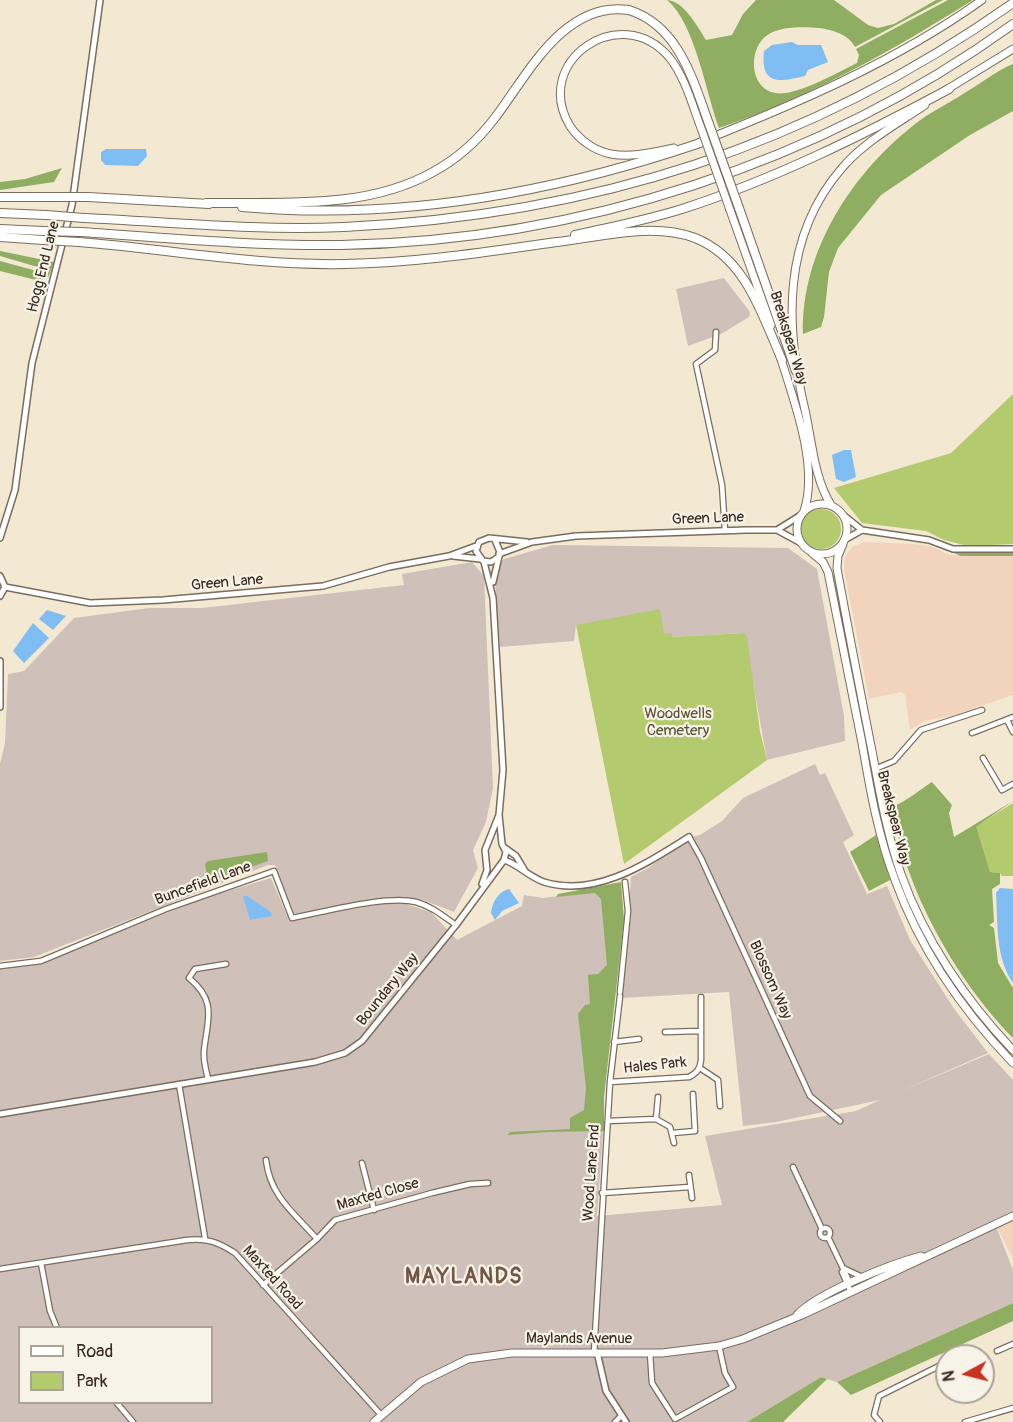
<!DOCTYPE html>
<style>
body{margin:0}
#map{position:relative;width:1013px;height:1422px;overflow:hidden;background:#f3e9d3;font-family:Pangolin,sans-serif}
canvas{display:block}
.legend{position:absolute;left:18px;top:1326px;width:195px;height:78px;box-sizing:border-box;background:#f7f3e8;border:2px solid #aca397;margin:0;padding:8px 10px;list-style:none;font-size:18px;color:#3b2a1e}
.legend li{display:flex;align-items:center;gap:12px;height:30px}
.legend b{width:30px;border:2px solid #aca397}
.north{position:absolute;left:935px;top:1344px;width:60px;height:60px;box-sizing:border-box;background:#f7f3e8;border:2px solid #aca397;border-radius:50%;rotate:263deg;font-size:16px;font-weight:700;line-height:24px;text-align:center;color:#3b2a1e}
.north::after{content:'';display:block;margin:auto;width:21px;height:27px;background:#c8321e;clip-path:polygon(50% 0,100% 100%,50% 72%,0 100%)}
</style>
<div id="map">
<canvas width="1013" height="1422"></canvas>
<ul class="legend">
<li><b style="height:8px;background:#fff"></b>Road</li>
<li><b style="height:16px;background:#b4ca6e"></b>Park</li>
</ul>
<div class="north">N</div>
</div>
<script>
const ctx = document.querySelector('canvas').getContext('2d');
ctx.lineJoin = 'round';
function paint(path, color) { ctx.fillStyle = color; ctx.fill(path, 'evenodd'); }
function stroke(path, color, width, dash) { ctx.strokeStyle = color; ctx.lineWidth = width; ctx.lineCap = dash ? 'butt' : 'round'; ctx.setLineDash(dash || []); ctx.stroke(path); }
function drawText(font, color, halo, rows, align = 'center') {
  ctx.font = font + ' Pangolin,sans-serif'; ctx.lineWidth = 4.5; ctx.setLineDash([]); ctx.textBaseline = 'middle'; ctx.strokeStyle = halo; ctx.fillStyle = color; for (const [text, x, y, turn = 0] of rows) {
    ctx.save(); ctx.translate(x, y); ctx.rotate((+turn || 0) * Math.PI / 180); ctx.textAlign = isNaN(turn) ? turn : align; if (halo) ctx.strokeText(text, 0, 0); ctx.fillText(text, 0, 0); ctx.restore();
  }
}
paint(new Path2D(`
 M 864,542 L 914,544 L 934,547 L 949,555 L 1013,555 L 1013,695 L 951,716 L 924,721 L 910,730 L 905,695 L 901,692 L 869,699 L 844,569 L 845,557 L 852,547 Z
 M 1013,1216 L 1013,1259 L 995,1224 Z`), '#f2d4be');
paint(new Path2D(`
 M 724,278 L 750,312 L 749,317 L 721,334 L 688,346 L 676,289 Z
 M 553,545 L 788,548 L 817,569 L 844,716 L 845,741 L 767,760 L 744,633 L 672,637 L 576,625 L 574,641 L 500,647 L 495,581 L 497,565 L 504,559 Z
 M 472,562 L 484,576 L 493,788 L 486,822 L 473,850 L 478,868 L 454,912 L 423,900 L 398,897 L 294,914 L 275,865 L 268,865 L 34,957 L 0,961 L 0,764 L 5,743 L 8,674 L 24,671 L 74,618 L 149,608 L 202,608 L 404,585 L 402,574 Z
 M 815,764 L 820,775 L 825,773 L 854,835 L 843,842 L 867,894 L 887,886 L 910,940 L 955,1010 L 988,1053 L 899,1092 L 989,1054 L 1013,1080 L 1013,1216 L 995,1224 L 1013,1270 L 1013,1303 L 837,1382 L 821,1377 L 747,1422 L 0,1422 L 0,969 L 43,963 L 201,899 L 271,878 L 289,920 L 388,903 L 403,903 L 431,912 L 457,940 L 522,906 L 524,895 L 543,898 L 601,891 L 608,965 L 603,1133 L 597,1216 L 722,1205 L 705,1136 L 856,1111 L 880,1100 L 776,1122 L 743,1126 L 729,992 L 622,998 L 631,877 L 648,868 L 689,837 L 700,835 L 722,821 L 743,798 ZM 20,1328 L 212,1328 L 212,1402 L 20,1402 Z`), '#cfc0ba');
paint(new Path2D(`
 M 1013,394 L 1013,544 L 968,546 L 944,540 L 926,531 L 862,523 L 834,488 L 951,453 Z
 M801 529a20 20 0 1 1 40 0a20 20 0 1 1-40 0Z
 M 835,576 L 869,753 L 866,753 L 832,577 Z
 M 660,609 L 664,634 L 672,633 L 672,637 L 744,633 L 747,637 L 760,731 L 767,760 L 624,864 L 576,625 Z
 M 870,771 L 873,771 L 891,849 L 936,952 L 1013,1053 L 1013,1058 C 931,970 893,889 870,771 Z
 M 1013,803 L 1013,876 L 1002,876 L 1000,873 L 990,872 L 975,827 Z`), '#b4ca6e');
paint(new Path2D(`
 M 667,0 C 684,1 698,27 706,40 L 732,35 L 743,14 L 756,0 L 834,0 L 868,25 L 878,28 L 894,24 L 936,0 L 943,0 L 855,47 C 848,34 833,30 819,28 C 804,27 783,26 769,34 C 748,46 748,88 775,93 C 796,97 838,72 857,63 L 859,55 L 856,49 L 948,0 L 973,0 C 892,51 810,97 719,128 C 706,93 695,23 667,0 Z
 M 1013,64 L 1013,111 L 970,135 L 881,195 L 838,248 L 829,272 L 824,317 L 821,327 L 803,334 C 801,250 853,171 919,121 C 934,110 951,102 966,92 C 982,83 996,71 1013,64 Z
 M 62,168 L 54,182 L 0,190 L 0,182 L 25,179 Z
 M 0,251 L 54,262 L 48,278 L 41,268 L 0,256 Z
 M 0,261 L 37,271 L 44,282 L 0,271 Z
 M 1013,550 L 1013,556 L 961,556 L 949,551 L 973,553 Z
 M 932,782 L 952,805 L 949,813 L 954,837 L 1013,801 L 976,827 L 990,872 L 1000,873 L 1000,884 L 992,889 L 994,922 L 989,925 L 994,928 L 998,963 L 1013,988 L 1013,1038 C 956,980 904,888 892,806 C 902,805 922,788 932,782 Z
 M 876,835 L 890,880 L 869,891 L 850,852 Z
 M 267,852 L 268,861 L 208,882 L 205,864 L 208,861 Z
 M 621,882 L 624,919 L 604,1097 L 604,1131 L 548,1132 L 507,1135 L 510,1132 L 570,1129 L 570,1118 L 584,1110 L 586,1088 L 578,1014 L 585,1005 L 590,1004 L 588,975 L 598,974 L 607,965 L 601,899 L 595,893 L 556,897 L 558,894 Z
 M 1013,1303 L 1013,1321 L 851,1395 L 837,1382 Z
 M 821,1377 L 827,1379 L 783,1422 L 747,1422 Z`), '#8fae61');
paint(new Path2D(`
 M 792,42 L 798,45 L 821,45 L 828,62 L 808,70 L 805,76 C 780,82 760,86 764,51 L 772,45 Z
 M 106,149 L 146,149 L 147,156 L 138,166 L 105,165 L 101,160 L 101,152 Z
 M 844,450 L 851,450 L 856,477 L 844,482 L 836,479 L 832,455 Z
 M 47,610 L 66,616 L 53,630 L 39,619 Z
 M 33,623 L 49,638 L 24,663 L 13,651 Z
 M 1000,888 L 1013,889 L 1013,983 C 995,957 998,923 996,893 Z
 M 509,889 L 519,903 L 502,911 L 495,920 L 491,913 C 492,902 499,891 509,889 Z
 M 243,896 L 247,896 L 271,912 L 272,916 L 250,920 Z`), '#80bdf3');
const minor = new Path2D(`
 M 716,332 L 715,350 L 696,364 L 722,485 L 725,531
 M 1007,720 L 1013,732
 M 972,733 L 1013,717
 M 983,758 L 1002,790 L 1013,784
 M 875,769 L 894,761 L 921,730 L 982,710
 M 689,837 L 701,858 L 810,1096 L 840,1121
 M 0,966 L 41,961 L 166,909 L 274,871 L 292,918 C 325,912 385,895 416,902 C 431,906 443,916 456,925
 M 620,992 L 628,911 L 625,882
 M 665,1032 L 700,1031
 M 614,1042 L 639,1039
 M 700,1068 L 718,1080 L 720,1106
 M 208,1079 C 206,1070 203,1060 204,1051 C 207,1020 218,1002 189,978 L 195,969 L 226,964
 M 610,1082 L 689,1077 C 697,1073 700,1069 701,1060 L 701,997
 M 179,1084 L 205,1238
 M 656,1119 L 658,1097
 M 608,1121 L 656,1119 L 670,1127 L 674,1143
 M 673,1133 L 695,1131 L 693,1094
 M 266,1160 C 270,1196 294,1213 317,1239
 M 362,1163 L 374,1210
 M 793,1167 L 822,1229
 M 689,1175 L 692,1198
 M 602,1193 L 690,1187
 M820 1233a5 5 0 1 1 10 0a5 5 0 1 1-10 0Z
 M 828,1237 L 850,1283
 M 41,1263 L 50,1311 L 57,1328
 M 843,1268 L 862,1277
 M 0,1269 L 187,1240 C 207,1238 218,1242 235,1253 L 382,1416
 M 842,1272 L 851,1292
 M 263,1285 L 317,1239 L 335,1220 L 432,1193 L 470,1184 L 488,1183
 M 997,1351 L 1013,1344
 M 594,1353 L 610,1082 L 620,996
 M 650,1353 L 652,1383 L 675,1419 L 733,1387 L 725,1373 L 719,1346
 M 116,1402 L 133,1422
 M 615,1422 L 621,1416
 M 880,1422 L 874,1415 L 879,1396 L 947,1362
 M 965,1422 L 1013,1408`);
const tertiary = new Path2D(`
 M 842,514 L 862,530 L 929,540 L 953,549 L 1013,549
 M 777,530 L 801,515
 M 0,538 L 15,490 L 32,363 L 72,205 L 100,0
 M 846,539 L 862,530
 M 499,554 L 532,542 L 576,536 L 746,530 L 777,530 L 801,543
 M 453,556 L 480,559
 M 497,558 L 491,562 L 483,561 L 476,551 L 479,542 L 489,538 L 527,542
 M 0,576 L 5,587 L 0,596
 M 493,582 L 500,552 L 495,540
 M 5,587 L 90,603 L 163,600 L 323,586 L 389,567 L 449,556 L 476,546
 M 0,661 L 0,707
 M 505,848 L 516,856 L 525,871
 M 504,860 C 518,864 529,877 544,882 C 596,898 647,863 689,837
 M 482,884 L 487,870 L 485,850 L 499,815 L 503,770 L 493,598 L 484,562
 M 0,1114 L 315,1062 L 345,1053 L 362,1041 L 456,925 L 504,860 L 506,852 L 502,844 L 499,815
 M 597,1352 L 606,1391 L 626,1422`);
const primary = new Path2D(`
 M 843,544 L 838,556 L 837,568 C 848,629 860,690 872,751 C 880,793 887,834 901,874 C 924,939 966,1001 1013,1050
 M 812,553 L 823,562 L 828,572 C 839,629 851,686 862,743 C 870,789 878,836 895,880 C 920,949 962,1010 1013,1063
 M 797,1315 C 817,1293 891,1264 921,1256
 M 374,1422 L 421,1382 L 468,1359 L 512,1353 L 662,1353 L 719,1346 L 743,1339 L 804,1314 L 1013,1216`);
const trunk = new Path2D(`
 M 946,90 L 1013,49
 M 700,142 C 798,103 895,62 982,0
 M 674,148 C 654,152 632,158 611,154 C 595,151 579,140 570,126 C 531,62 620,0 669,57 C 685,77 692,104 701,128
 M 730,210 L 771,325
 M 780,356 C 794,401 819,466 804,511
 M797 529a25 25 0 1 1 50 0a25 25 0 1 1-50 0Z
 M 831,505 C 814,478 812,441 805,410 C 785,326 782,237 842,168 C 864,142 897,124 925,105`);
const motorway = new Path2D(`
 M 0,197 L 54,197
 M 88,197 L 209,204
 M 206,203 C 281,202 366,210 433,172 C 457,159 478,140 494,119 C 526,78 563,0 629,10 C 679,26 693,80 709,124
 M 242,207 C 397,221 553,193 700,143
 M 739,208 L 796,371
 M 0,213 L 46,215
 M 84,218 C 170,222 258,231 344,227 C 592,215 809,147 1013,3
 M 0,229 L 43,231
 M 81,232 C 167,238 254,246 341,245 C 578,241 821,163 1013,24
 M 575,235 C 611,227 647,220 682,209 C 775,179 863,135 949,89
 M 0,237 L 43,240
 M 79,242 C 167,249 256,266 345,264 C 416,263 486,252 557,242 C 600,237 652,222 695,238 C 746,258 762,315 782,360`);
stroke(minor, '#7b6d5d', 7);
stroke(tertiary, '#7b6d5d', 8);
stroke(primary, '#7b6d5d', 9);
stroke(trunk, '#7b6d5d', 9);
stroke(motorway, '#7b6d5d', 10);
stroke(minor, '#fff', 4.5);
stroke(tertiary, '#fff', 5);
stroke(primary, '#fff', 7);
stroke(trunk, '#fff', 7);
stroke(motorway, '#fff', 8);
const trunkBridge = new Path2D(`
 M 701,128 L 730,210`);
const motorwayBridge = new Path2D(`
 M 709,124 L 739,208
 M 54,197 L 88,197
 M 46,215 L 84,218
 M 43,231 L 81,232
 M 43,240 L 79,242`);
stroke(trunkBridge, '#7b6d5d', 9, []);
stroke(motorwayBridge, '#7b6d5d', 10, []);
stroke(trunkBridge, '#fff', 7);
stroke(motorwayBridge, '#fff', 8);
drawText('15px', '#3b2a1e', '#f7f3e8', [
 ["Hogg End Lane",44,267,-76],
 ["Breakspear Way",788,338,73],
 ["Green Lane",708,519,-2],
 ["Green Lane",227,583,-5],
 ["Breakspear Way",893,818,76],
 ["Buncefield Lane",203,884,-20],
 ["Blossom Way",770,980,66],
 ["Boundary Way",388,990,-51],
 ["Hales Park",655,1066,-6],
 ["Wood Lane End",592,1173,-86],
 ["Maxted Close",378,1195,-16],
 ["Maxted Road",272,1278,48],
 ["Maylands Avenue",579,1339]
]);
drawText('15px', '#595232', '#f7f3e8', [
 ["Woodwells",678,714],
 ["Cemetery",678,731]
]);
ctx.letterSpacing = '1.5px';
drawText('bold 21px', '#725544', '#f7f3e8', [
 ["MAYLANDS",464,1278]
]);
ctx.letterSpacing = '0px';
</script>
